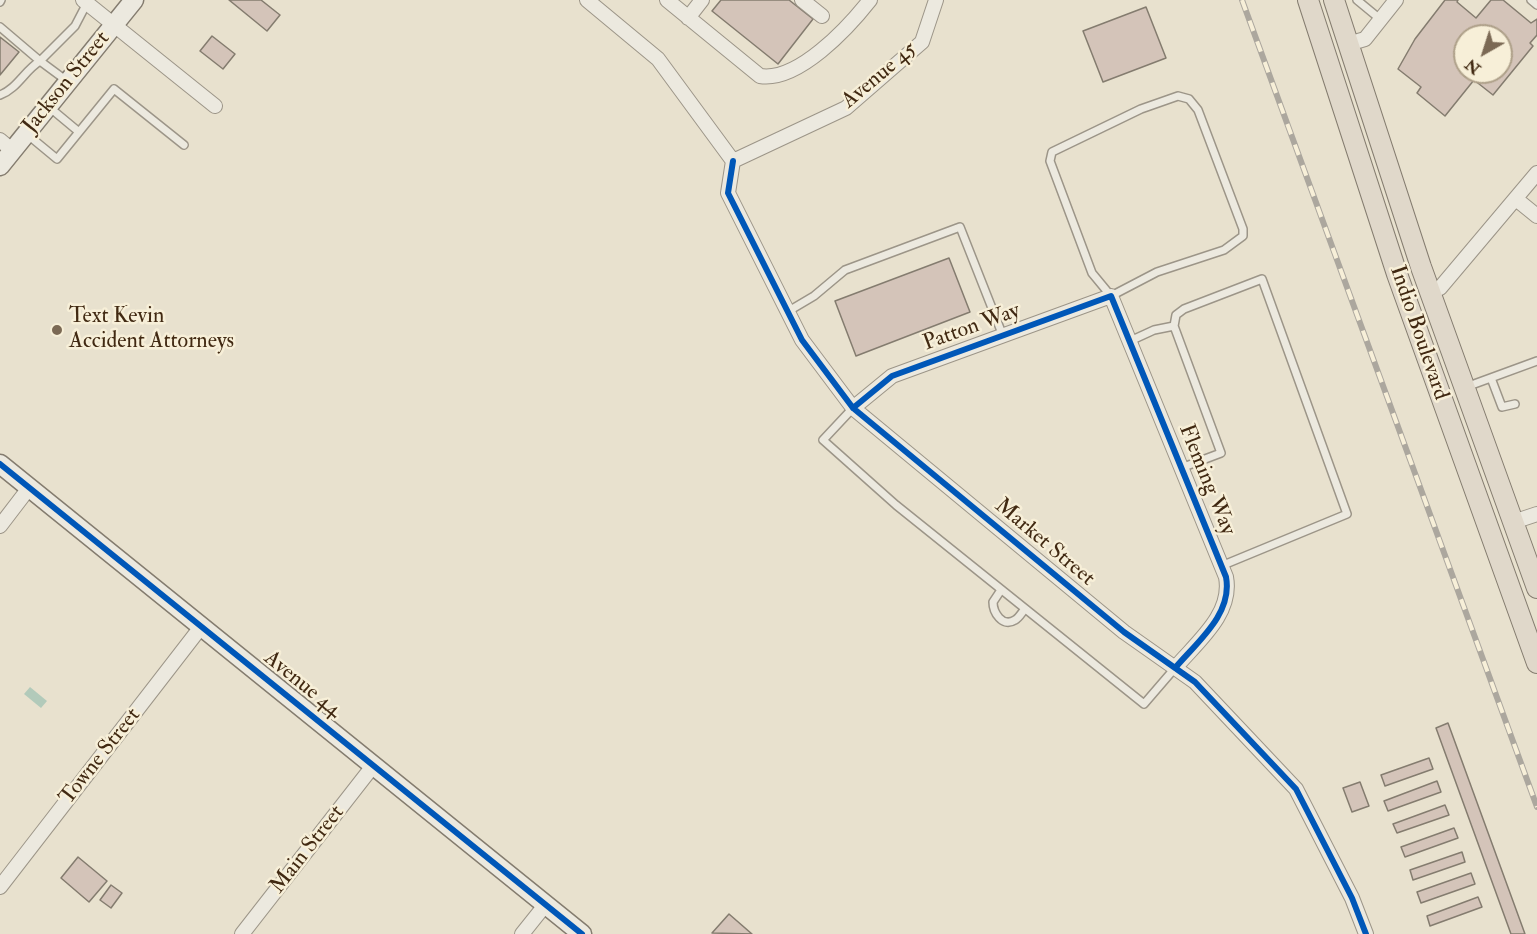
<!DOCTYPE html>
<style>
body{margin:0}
#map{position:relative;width:1537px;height:934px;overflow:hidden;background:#e8e1ce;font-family:"IM FELL Double Pica",serif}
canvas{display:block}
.north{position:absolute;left:1453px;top:24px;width:60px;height:60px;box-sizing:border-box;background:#f7efd8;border:2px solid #aea089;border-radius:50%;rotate:219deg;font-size:16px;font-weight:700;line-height:24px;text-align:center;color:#412912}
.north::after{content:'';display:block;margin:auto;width:21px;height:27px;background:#7b6954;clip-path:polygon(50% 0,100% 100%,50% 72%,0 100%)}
</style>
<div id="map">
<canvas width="1537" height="934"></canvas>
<div class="north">N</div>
</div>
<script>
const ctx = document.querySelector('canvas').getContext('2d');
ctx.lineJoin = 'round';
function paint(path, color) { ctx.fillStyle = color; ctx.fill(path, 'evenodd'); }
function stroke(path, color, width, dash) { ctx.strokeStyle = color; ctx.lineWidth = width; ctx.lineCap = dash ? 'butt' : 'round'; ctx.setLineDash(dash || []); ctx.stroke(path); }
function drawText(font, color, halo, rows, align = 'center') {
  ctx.font = font + ' "IM FELL Double Pica",serif'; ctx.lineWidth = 5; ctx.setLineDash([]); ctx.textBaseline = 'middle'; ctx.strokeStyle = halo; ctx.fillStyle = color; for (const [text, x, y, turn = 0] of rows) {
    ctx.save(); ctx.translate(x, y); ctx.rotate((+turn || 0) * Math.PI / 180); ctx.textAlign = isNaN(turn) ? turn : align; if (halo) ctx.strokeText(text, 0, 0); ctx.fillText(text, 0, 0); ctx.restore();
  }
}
paint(new Path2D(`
 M 30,687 L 47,701 L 41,708 L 24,694 Z`), '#b2caba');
const building = new Path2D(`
 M 229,0 L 261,0 L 280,15 L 267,31 Z
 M 721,0 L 789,0 L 813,19 L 778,64 L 712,11 Z
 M 1445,0 L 1458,0 L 1457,2 L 1476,18 L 1491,0 L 1503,0 L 1531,23 L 1537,19 L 1537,35 L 1530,43 L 1533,46 L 1493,95 L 1474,80 L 1445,116 L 1417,93 L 1421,87 L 1398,69 L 1415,39 ZM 1465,36 L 1501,36 L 1501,72 L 1465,72 Z
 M 1146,7 L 1166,58 L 1103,82 L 1083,31 Z
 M 212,36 L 235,54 L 223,69 L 200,51 Z
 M 0,37 L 19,52 L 0,75 Z
 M 949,258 L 970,312 L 856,356 L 835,301 Z
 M 1448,723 L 1525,934 L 1511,934 L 1436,728 Z
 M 1429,758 L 1433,769 L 1385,786 L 1381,775 Z
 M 1437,781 L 1441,792 L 1388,811 L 1384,801 Z
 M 1360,782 L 1369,806 L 1352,812 L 1343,788 Z
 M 1445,805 L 1449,815 L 1397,833 L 1393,824 Z
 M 1454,828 L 1458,838 L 1405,857 L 1401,847 Z
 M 1462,852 L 1465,862 L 1413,880 L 1410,870 Z
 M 78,857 L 107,881 L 89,902 L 61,878 Z
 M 1471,873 L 1475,884 L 1421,903 L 1417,892 Z
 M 111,885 L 122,893 L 111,908 L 100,900 Z
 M 1478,897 L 1482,907 L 1430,926 L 1427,916 Z
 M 729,914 L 752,934 L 712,933 Z`);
paint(building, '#d4c4b9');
stroke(building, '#847c6f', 1.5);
const lane = new Path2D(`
 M 1357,0 L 1380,19
 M 1531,0 L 1537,5
 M 0,2 L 1,0
 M 0,27 L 40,61 C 25,70 17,89 0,95
 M 67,81 L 40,61 L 75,26 L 87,3
 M 1178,96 L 1189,99 L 1198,110 L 1243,229 L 1243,236 L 1224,250 L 1157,272 L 1111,296 L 1092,273 L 1050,161 L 1052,152 L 1141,109 Z
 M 49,107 L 79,132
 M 28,135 L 57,159 L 114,89 L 184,145
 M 787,312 L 814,296 L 845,270 L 960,227 L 1003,336
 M 1174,326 L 1176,315 L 1184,309 L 1262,279 L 1347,514 L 1221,566
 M 1130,341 L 1154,330 L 1174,326 L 1221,453 L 1181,468
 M 1491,378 L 1502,407 L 1515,404
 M 1466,387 L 1537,361
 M 853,408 L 823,440 L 896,505 L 1144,704 L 1175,668
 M 1001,590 L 993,602 C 993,612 1002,628 1015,620 C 1019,618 1022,612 1025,609`);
const street = new Path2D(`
 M 83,0 L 215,106
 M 587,0 L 658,59 L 733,161
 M 667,0 L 760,76 C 798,82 848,28 870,0
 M 802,0 L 822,16
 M 688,18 L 702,0
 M 1348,44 L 1365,39 L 1396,0
 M 0,140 L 13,151
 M 733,161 L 728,193 L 802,340 L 853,408 L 1124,632 L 1195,682 L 1296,789 L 1352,898 L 1366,934
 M 733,161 L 846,108 L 922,42 L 936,0
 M 1516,199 L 1537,216
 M 1430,291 L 1440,288 L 1537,173
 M 853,408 L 892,376 L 1111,296 L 1226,577 C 1233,614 1197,642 1175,668
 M 1513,522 L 1537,514
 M 0,526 L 29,488
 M 0,887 L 201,627
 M 242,934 L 373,766
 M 522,934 L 546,904`);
const secondary = new Path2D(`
 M 0,166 L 134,0
 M 0,464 L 582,934`);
const primary = new Path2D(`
 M 1308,0 L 1397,274 L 1537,663
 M 1334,0 L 1421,267 L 1537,588`);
stroke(lane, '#9c9588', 10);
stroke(street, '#9c9588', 16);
stroke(secondary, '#847c6f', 21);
stroke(primary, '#847c6f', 22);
stroke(lane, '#ece9df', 7);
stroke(street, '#ece9df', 14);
stroke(secondary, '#ece9df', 18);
stroke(primary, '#e0d8ca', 20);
const rail = new Path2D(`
 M 1242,0 L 1537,807`);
stroke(rail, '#aca79e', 6);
stroke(rail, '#f7efd8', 4, [11]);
stroke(new Path2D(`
 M 733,161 L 728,193 L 802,340 L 853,408 L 1124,632 L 1195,682 L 1296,789 L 1352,898 L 1366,934
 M 853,408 L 892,376 L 1111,296 L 1226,577 C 1233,614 1197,642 1175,668
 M 0,464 L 582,934`), '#0057b8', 6);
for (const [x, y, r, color] of [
 [57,330,6,"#7b6954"]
]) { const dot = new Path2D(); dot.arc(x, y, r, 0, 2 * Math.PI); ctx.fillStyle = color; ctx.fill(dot); stroke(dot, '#f7efd8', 2); }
drawText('22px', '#412912', '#f7efd8', [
 ["Avenue 45",880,76,-40],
 ["Jackson Street",67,83,-51],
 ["Patton Way",972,328,-20],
 ["Indio Boulevard",1418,333,71],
 ["Fleming Way",1206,480,68],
 ["Market Street",1044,543,40],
 ["Avenue 44",302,685,39],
 ["Towne Street",101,757,-52],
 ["Main Street",308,850,-52]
]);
drawText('22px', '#412912', '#f7efd8', [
 ["Text Kevin",69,317],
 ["Accident Attorneys",69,342]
], 'left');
</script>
